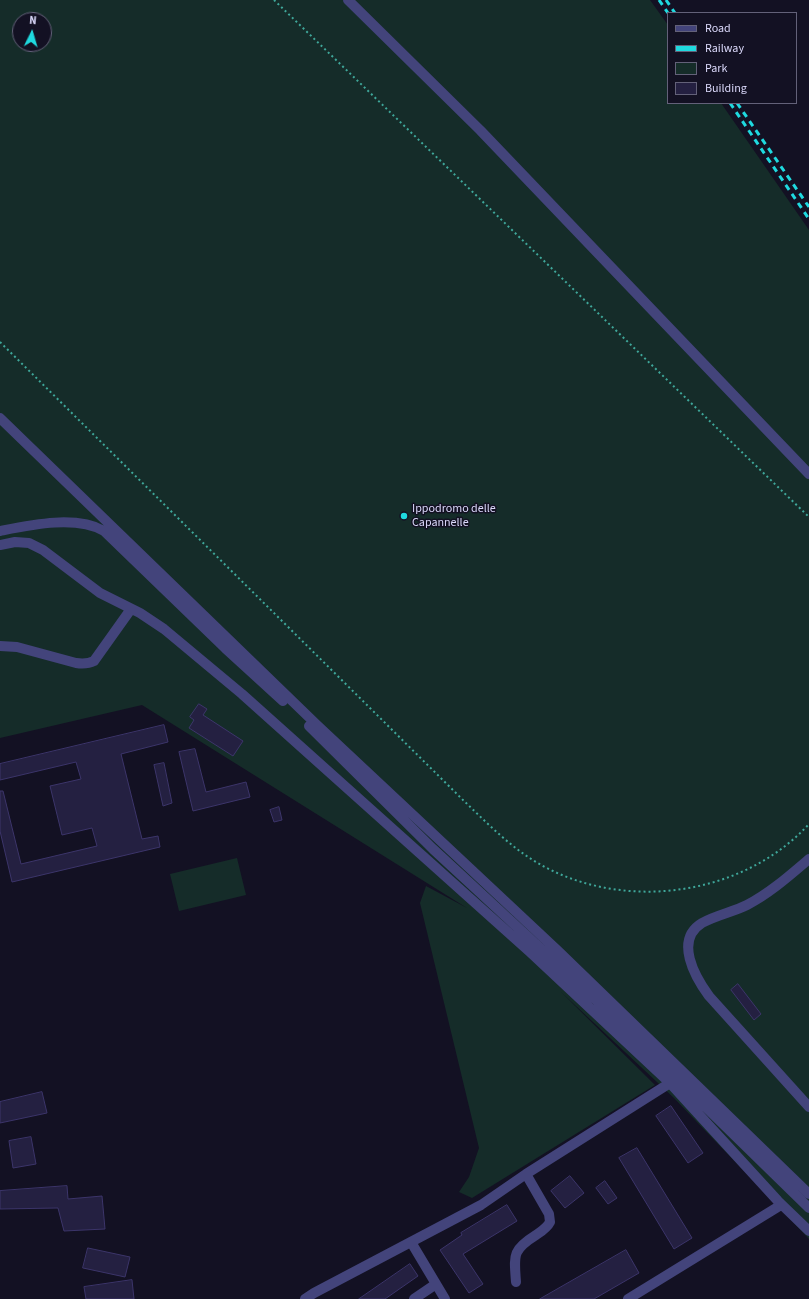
<!DOCTYPE html>
<style>
body{margin:0}
#map{position:relative;width:809px;height:1299px;overflow:hidden;background:#131123;font-family:"Source Sans 3",sans-serif}
canvas{display:block}
.legend{position:absolute;left:667px;top:12px;width:130px;height:92px;box-sizing:border-box;background:#131123;border:1px solid #636179;margin:0;padding:5px 7px;list-style:none;font-size:12px;color:#dad8fa}
.legend li{display:flex;align-items:center;gap:8px;height:20px}
.legend b{width:20px;border:1px solid #636179}
.north{position:absolute;left:12px;top:12px;width:40px;height:40px;box-sizing:border-box;background:#131123;border:1px solid #636179;border-radius:50%;rotate:5deg;font-size:11px;font-weight:700;line-height:16px;text-align:center;color:#dad8fa}
.north::after{content:'';display:block;margin:auto;width:14px;height:18px;background:#1fd9df;clip-path:polygon(50% 0,100% 100%,50% 72%,0 100%)}
</style>
<div id="map">
<canvas width="809" height="1299"></canvas>
<ul class="legend">
<li><b style="height:5px;background:#43447b"></b>Road</li>
<li><b style="height:5px;background:#1fd9df"></b>Railway</li>
<li><b style="height:11px;background:#152c29"></b>Park</li>
<li><b style="height:11px;background:#242041"></b>Building</li>
</ul>
<div class="north">N</div>
</div>
<script>
const ctx = document.querySelector('canvas').getContext('2d');
ctx.lineJoin = 'round';
function paint(path, color) { ctx.fillStyle = color; ctx.fill(path, 'evenodd'); }
function stroke(path, color, width, dash) { ctx.strokeStyle = color; ctx.lineWidth = width; ctx.lineCap = dash ? 'butt' : 'round'; ctx.setLineDash(dash || []); ctx.stroke(path); }
function drawText(font, color, halo, rows, align = 'center') {
  ctx.font = font + ' "Source Sans 3",sans-serif'; ctx.lineWidth = 3; ctx.setLineDash([]); ctx.textBaseline = 'middle'; ctx.strokeStyle = halo; ctx.fillStyle = color; for (const [text, x, y, turn = 0] of rows) {
    ctx.save(); ctx.translate(x, y); ctx.rotate((+turn || 0) * Math.PI / 180); ctx.textAlign = isNaN(turn) ? turn : align; if (halo) ctx.strokeText(text, 0, 0); ctx.fillText(text, 0, 0); ctx.restore();
  }
}
paint(new Path2D(`
 M 0,0 L 650,0 L 668,25 L 668,103 L 721,103 L 809,230 L 809,1239 L 674,1098 L 560,991 L 655,1085 L 472,1198 L 459,1192 L 469,1177 L 479,1148 L 420,903 L 426,886 L 467,908 L 142,705 L 0,738 ZM 20,20 L 44,20 L 44,44 L 20,44 Z
 M 237,858 L 246,895 L 179,911 L 170,874 Z`), '#152c29');
const building = new Path2D(`
 M 199,704 L 207,709 L 203,715 L 243,741 L 233,756 L 189,728 L 194,720 L 190,717 Z
 M 164,725 L 168,742 L 121,754 L 142,839 L 158,836 L 160,847 L 12,882 L 0,831 L 0,791 L 3,791 L 21,864 L 97,846 L 92,828 L 62,835 L 50,786 L 81,779 L 76,762 L 0,780 L 0,764 Z
 M 195,749 L 206,792 L 246,782 L 250,797 L 193,811 L 179,752 Z
 M 164,763 L 172,803 L 163,806 L 154,765 Z
 M 279,807 L 282,820 L 274,822 L 270,810 Z
 M 738,984 L 761,1014 L 754,1020 L 731,990 Z
 M 42,1092 L 47,1113 L 0,1123 L 0,1102 Z
 M 671,1106 L 703,1153 L 688,1163 L 656,1116 Z
 M 31,1137 L 36,1164 L 13,1168 L 9,1141 Z
 M 637,1148 L 692,1238 L 674,1249 L 619,1158 Z
 M 570,1176 L 584,1193 L 565,1208 L 551,1191 Z
 M 605,1181 L 617,1198 L 608,1204 L 596,1188 Z
 M 67,1186 L 68,1199 L 102,1196 L 105,1229 L 64,1231 L 58,1208 L 0,1209 L 0,1191 Z
 M 507,1205 L 517,1221 L 463,1254 L 483,1284 L 469,1293 L 440,1250 L 462,1235 L 461,1233 Z
 M 88,1248 L 130,1257 L 125,1277 L 83,1268 Z
 M 626,1250 L 639,1273 L 594,1299 L 540,1299 Z
 M 410,1264 L 418,1276 L 385,1299 L 359,1299 Z
 M 132,1280 L 134,1299 L 86,1299 L 84,1287 Z`);
paint(building, '#242041');
stroke(building, '#3c356a', 1);
stroke(new Path2D(`
 M 274,0 L 809,517
 M 0,342 L 462,799 C 487,823 513,850 543,866 C 628,912 744,895 809,824`), '#3fa79a', 2, [2, 3]);
stroke(new Path2D(`
 M 348,0 L 480,130 L 809,474
 M 0,418 L 317,725 L 558,951 L 809,1194
 M 0,531 C 30,525 76,515 104,531 L 225,648 L 283,701
 M 0,545 L 15,542 L 29,543 L 43,550 L 100,593 L 140,613 L 164,629 L 242,694 L 530,952 L 670,1083 L 778,1201 L 809,1231
 M 0,646 L 17,647 L 76,663 C 83,664 88,664 94,661 L 131,609
 M 309,726 L 433,849 L 595,999 L 809,1208
 M 809,859 C 789,876 770,893 747,905 C 733,912 716,915 702,923 C 674,940 695,977 709,996 L 809,1107
 M 411,1242 L 445,1299
 M 516,1282 C 514,1255 512,1250 536,1235 C 542,1231 547,1228 550,1222 L 549,1214 L 526,1174
 M 305,1299 L 314,1293 L 481,1205 L 526,1174 L 670,1083
 M 414,1299 L 436,1284
 M 628,1299 L 781,1205`), '#43447b', 10);
stroke(new Path2D(`
 M 659,0 L 668,13
 M 666,0 L 675,13
 M 730,103 L 809,219
 M 737,103 L 809,207`), '#1fd9df', 3, [6, 5]);
for (const [x, y, r, color] of [
 [404,516,4,"#1fd9df"]
]) { const dot = new Path2D(); dot.arc(x, y, r, 0, 2 * Math.PI); ctx.fillStyle = color; ctx.fill(dot); stroke(dot, '#131123', 1.5); }
drawText('12px', '#dad8fa', '#131123', [
 ["Ippodromo delle",412,509],
 ["Capannelle",412,523]
], 'left');
</script>
